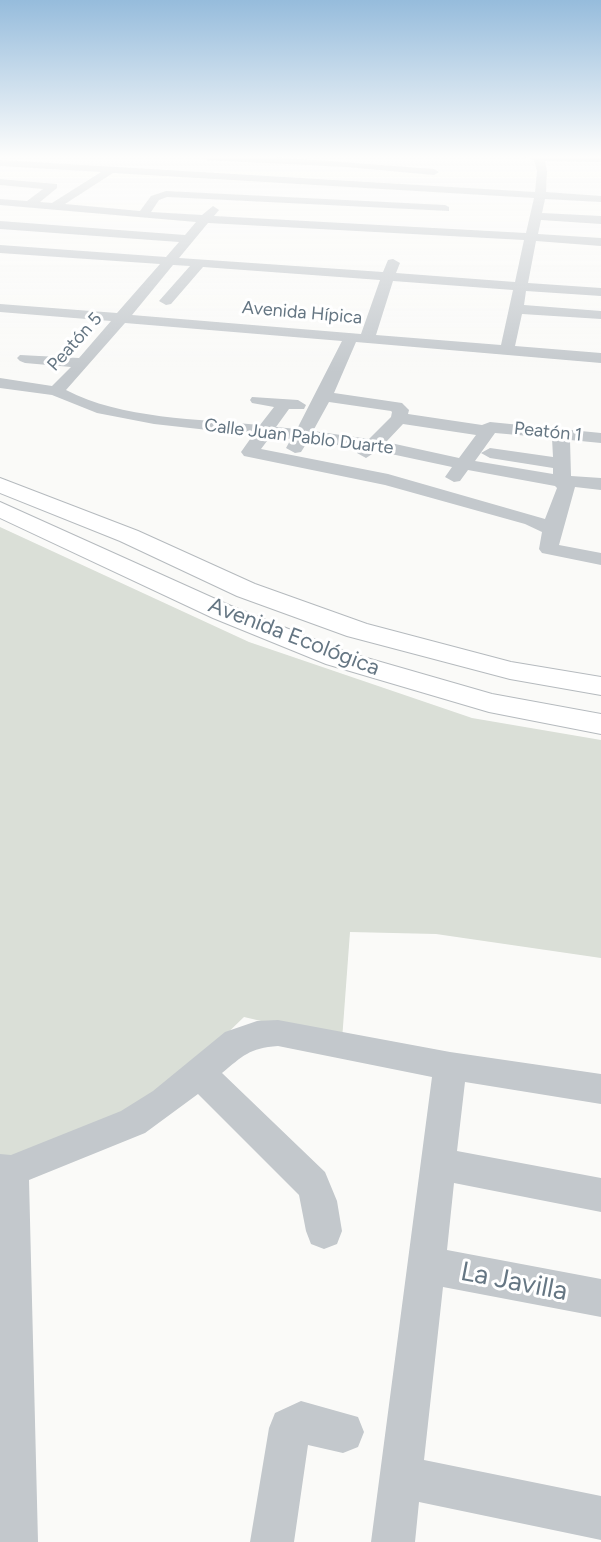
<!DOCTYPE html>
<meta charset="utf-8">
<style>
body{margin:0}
canvas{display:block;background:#fafaf8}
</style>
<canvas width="601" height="1542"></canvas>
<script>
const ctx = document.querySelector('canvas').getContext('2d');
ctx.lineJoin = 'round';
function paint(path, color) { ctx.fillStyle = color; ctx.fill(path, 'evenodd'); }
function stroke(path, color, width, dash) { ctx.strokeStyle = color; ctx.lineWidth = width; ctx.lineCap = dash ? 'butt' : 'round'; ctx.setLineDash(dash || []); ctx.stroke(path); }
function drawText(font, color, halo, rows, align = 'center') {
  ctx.font = font + ' Figtree,sans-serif'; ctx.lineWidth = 6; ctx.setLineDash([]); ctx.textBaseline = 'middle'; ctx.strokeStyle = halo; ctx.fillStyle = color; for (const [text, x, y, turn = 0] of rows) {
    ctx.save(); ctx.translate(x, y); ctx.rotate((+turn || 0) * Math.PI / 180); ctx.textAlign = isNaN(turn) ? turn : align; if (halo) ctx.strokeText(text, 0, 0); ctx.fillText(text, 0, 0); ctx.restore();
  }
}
paint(new Path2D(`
 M 0,527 L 249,642 L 472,718 L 601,740 L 601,958 L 436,934 L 350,932 L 342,1040 L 244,1017 L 182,1077 L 98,1127 L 0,1160 Z`), '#dadfd7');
const major = new Path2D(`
 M 0,478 L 138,531 L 255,584 L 367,624 L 511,662 L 601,677 L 601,695 L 510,679 L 347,636 L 237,596 L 120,541 L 0,493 Z
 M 0,502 L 231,606 L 346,652 L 492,694 L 601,714 L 601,734 L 489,712 L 326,664 L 213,618 L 0,518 Z`);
stroke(major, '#b5babe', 2);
paint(new Path2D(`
 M 202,157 L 275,157 L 434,169 L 439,172 L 434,175 L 346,167 L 207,160 Z
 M 522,157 L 601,157 L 601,162 L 545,161 L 547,171 L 546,192 L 601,196 L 601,202 L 545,199 L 542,213 L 601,216 L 601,224 L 541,220 L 538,234 L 601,238 L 601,246 L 536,241 L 528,283 L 601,288 L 601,296 L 526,291 L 524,305 L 601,311 L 601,319 L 522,314 L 515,346 L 601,353 L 601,363 L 356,342 L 334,393 L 402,403 L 409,410 L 408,414 L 482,425 L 490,422 L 601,433 L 601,443 L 570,440 L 571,476 L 601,478 L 601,490 L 575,487 L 559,545 L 601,553 L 601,565 L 542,553 L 539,549 L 542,532 L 525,524 L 385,485 L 244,456 L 241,452 L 253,435 L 154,424 L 97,413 L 52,395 L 0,388 L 0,378 L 52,386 L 71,367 L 25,363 L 20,361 L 17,358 L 20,355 L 79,358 L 111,321 L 0,312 L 0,304 L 117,313 L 160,264 L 0,253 L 0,245 L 166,257 L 179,242 L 0,229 L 0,221 L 185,235 L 196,222 L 0,205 L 0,199 L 27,201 L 43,189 L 0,185 L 0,179 L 57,184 L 57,188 L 40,202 L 52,203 L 101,172 L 0,166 L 0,160 L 535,192 L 537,171 L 534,160 ZM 113,173 L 534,198 L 526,233 L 214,216 L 219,210 L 213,206 L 202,215 L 151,212 L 159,200 L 167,197 L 449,211 L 449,207 L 445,205 L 166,191 L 151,196 L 140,211 L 65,204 ZM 208,223 L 524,240 L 515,282 L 396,273 L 400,263 L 393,259 L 388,260 L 383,272 L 179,258 ZM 173,265 L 190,266 L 159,301 L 166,305 L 171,304 L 203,267 L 380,280 L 361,334 L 132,315 ZM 393,281 L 513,290 L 501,345 L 376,335 ZM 125,323 L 342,341 L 297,429 L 276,427 L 289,409 L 304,409 L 306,405 L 298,400 L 252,397 L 250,400 L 252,403 L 274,407 L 260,425 C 200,419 120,419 66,390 ZM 329,402 L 391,411 L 392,412 L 391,417 L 369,439 L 313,431 ZM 403,424 L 476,435 L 459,458 L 386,442 ZM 495,433 L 552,438 L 553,457 L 490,448 L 481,453 L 490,458 L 553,468 L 553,474 L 475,461 ZM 270,437 L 291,439 L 286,448 L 295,453 L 301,452 L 308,441 L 361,448 L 357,453 L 366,458 L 377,451 L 452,467 L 445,477 L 454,482 L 460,481 L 468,470 L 555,486 L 557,488 L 545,519 L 388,474 L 261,449 Z
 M 278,1020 L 450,1052 L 601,1074 L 601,1104 L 465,1082 L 457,1151 L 601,1178 L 601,1212 L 454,1183 L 447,1250 L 601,1279 L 601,1317 L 443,1287 L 424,1460 L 601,1496 L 601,1540 L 419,1502 L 415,1542 L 371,1542 L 432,1077 L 278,1046 C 249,1048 243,1056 222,1073 L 325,1172 L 337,1201 L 342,1231 L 337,1244 L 324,1249 L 311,1244 L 306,1231 L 299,1195 L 198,1094 L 145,1133 L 29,1180 L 38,1542 L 0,1542 L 0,1154 L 11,1155 L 121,1111 L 153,1091 L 225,1032 L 257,1021 Z
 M 301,1401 L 358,1417 L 364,1432 L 358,1447 L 343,1453 L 308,1445 L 294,1542 L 250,1542 L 269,1428 L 275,1413 Z`), '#c3c8cc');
paint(major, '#fff');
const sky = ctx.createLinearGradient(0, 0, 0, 373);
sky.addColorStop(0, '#96bcdc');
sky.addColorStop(0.42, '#fdfdfc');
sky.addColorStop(1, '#fdfdfc00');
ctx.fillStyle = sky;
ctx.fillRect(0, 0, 601, 373);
drawText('18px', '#657683', '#fff', [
 ["Avenida Hípica",302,313,5],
 ["Peatón 5",75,342,-48],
 ["Peatón 1",548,432,6],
 ["Calle Juan Pablo Duarte",299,437,7]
]);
drawText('22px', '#657683', '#fff', [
 ["Avenida Ecológica",294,637,21]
]);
drawText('27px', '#657683', '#fff', [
 ["La Javilla",514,1282,11]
]);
</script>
